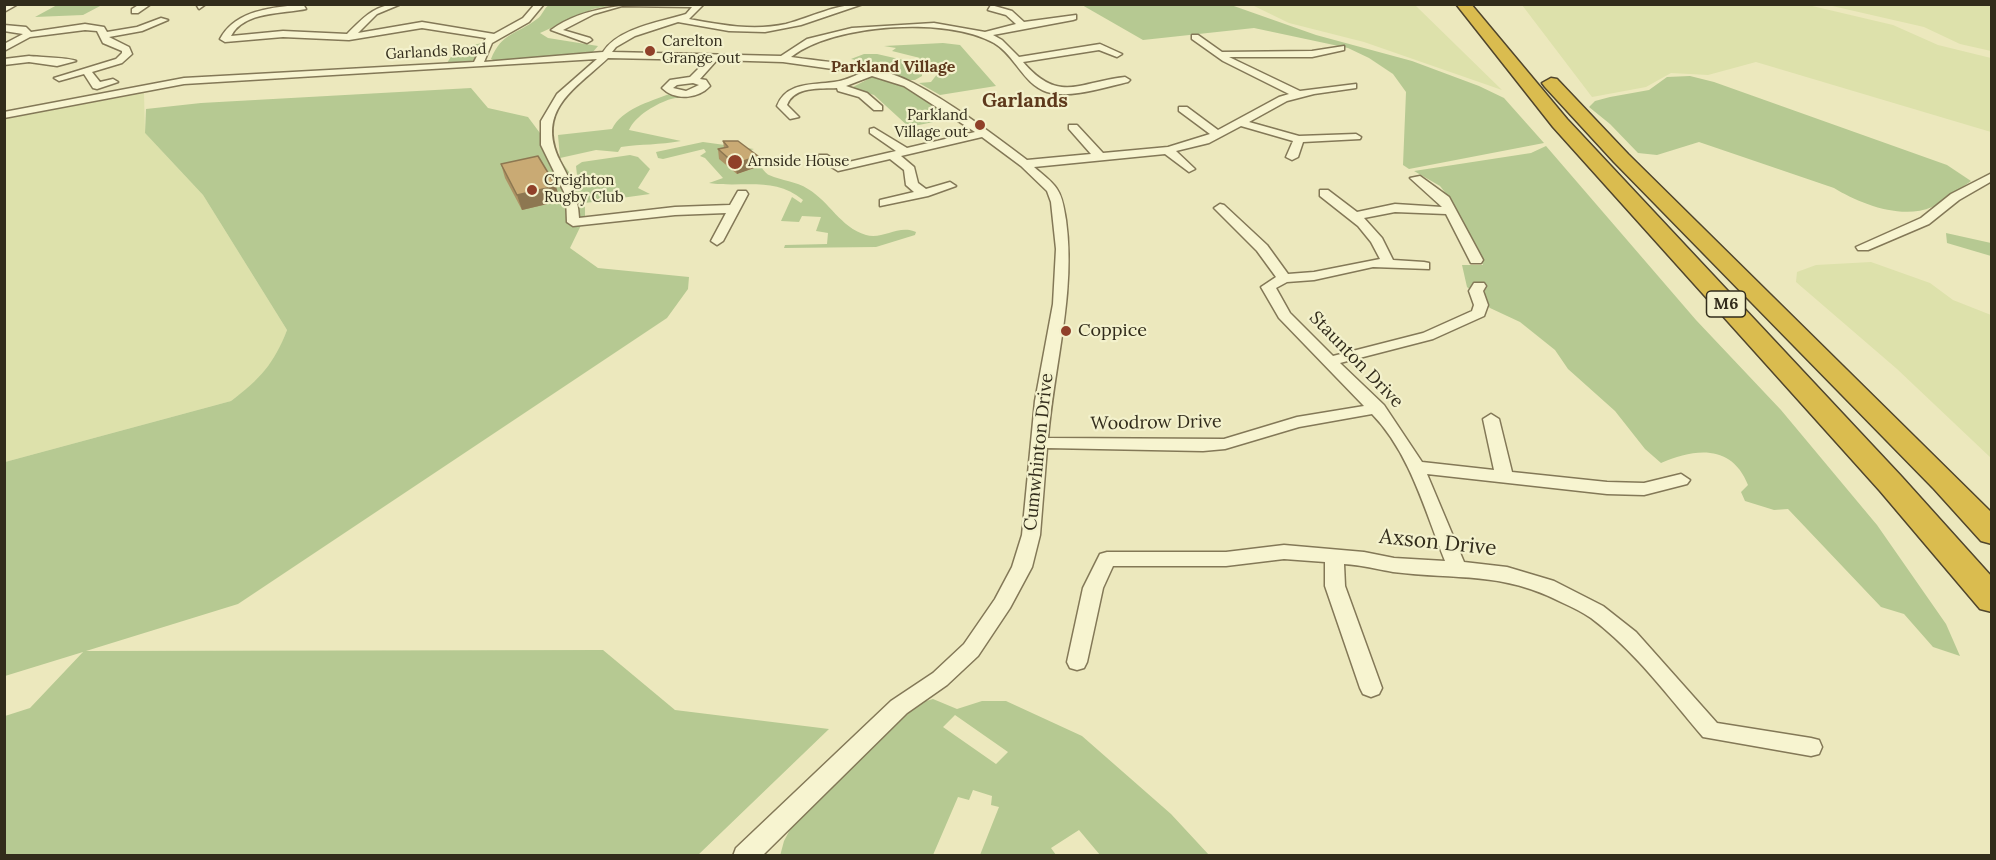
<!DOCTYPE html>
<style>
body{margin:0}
#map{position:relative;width:1996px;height:860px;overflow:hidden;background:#ece8bd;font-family:Lora,serif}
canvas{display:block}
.frame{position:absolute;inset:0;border:6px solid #322c1b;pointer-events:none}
</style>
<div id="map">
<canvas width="1996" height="860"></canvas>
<div class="frame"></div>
</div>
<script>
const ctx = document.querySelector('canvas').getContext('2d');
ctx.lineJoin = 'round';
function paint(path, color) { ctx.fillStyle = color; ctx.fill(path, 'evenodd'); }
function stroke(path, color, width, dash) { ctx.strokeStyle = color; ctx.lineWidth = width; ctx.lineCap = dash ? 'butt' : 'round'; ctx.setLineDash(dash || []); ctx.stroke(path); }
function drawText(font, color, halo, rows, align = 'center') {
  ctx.font = font + ' Lora,serif'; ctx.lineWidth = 4.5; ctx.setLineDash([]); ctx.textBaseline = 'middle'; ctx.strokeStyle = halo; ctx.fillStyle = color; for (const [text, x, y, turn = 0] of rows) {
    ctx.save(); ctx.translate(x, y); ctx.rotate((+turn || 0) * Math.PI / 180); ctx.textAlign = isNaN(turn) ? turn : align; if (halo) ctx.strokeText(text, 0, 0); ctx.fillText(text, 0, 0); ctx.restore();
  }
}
paint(new Path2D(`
 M 1980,4 L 1991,6 L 1991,51 L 1960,44 L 1924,27 L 1828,5 Z
 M 1252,5 L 1415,5 L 1502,90 L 1364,42 L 1289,23 Z
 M 1808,5 L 1893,25 L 1938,45 L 1991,58 L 1991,132 L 1756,62 L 1708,75 L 1671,73 L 1646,87 L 1592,97 L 1522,5 Z
 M 144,93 L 145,133 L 203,195 L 287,330 L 277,356 L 257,381 L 231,401 L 5,462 L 5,119 Z
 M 1871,262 L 1930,283 L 1953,300 L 1991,315 L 1991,458 L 1897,369 L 1796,282 L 1797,272 L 1816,265 Z`), '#dde1ab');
paint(new Path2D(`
 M 57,5 L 57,4 L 102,5 L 83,15 L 35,17 Z
 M 549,5 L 613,5 L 593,9 L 540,33 L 548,38 L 598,46 L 592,53 L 495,61 L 491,59 C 502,32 516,35 537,19 C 543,15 543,9 549,5 Z
 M 1082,5 L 1231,5 L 1316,35 L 1412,61 L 1479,86 L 1504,98 L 1544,143 L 1409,169 L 1403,165 L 1406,92 L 1393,74 L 1369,58 L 1348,48 L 1254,28 L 1143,40 Z
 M 482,43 L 474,61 L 447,63 L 456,49 Z
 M 943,43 L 960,45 L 996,86 L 940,95 L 919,83 L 931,82 L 938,73 L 931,63 L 922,72 L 922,76 L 915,80 L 902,80 L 864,66 L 883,66 L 851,59 L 864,54 L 877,54 L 912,62 L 920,58 L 892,51 L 896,48 L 884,46 Z
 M 874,76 L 912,88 L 953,118 L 909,127 L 874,95 L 851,88 Z
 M 1690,76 L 1714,82 L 1947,165 L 1971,181 C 1959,189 1946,201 1932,207 C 1902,220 1860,204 1834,188 L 1699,142 L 1657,155 L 1638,153 L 1610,124 L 1589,107 L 1595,101 L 1610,97 L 1649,90 L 1667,77 Z
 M 471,88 L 488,108 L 528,117 L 578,184 L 576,166 L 582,162 L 630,155 L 638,157 L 650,169 L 638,188 L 650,194 L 585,203 L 585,217 L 570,248 L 598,268 L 689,277 L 688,289 L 667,318 L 238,604 L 86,651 L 603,650 L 675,710 L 829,729 L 698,855 L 5,855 L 5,716 L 30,708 L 83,652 L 5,676 L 5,462 L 231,401 C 260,379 274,364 287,330 L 203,195 L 145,133 L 146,109 L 201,103 Z
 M 669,94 L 690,97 C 684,98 677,97 671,99 C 657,103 635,116 629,130 L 681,141 C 659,145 642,144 621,147 L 618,152 L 596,150 L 560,158 L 558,135 L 612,129 C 622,109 649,102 669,94 Z
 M 703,142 L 754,149 L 745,152 L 737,174 L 760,166 C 763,169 766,174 769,175 C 782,181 796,181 808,189 C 830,202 840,227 866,235 C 883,240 898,224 916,232 L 915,235 L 876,247 L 784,248 L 785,245 L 827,244 L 828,233 L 816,231 L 821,217 L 802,216 L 799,222 L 781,221 L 792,197 L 801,203 L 803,200 C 774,176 743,188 709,183 L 723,178 L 705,158 L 700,156 L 706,152 L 704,149 L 663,159 L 658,158 L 656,152 Z
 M 1546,146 L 1696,320 L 1781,410 L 1877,525 L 1946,624 L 1960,656 L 1933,647 L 1904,614 L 1881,607 L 1788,509 L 1774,510 L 1745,501 L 1741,492 L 1748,485 C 1732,444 1695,448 1661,463 L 1645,449 L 1615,411 L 1568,369 L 1555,350 L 1520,322 L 1490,308 L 1467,287 L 1462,265 L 1483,265 L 1447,195 L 1440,186 L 1414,171 L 1531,153 Z
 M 1946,233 L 1991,243 L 1991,256 L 1947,243 Z
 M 933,699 L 957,709 L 982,701 L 1006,701 L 1082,736 L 1171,814 L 1209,855 L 1100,855 L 1079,830 L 1051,848 L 1056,855 L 980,855 L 999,807 L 991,805 L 992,796 L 973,790 L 969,800 L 958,797 L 933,855 L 780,856 L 784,841 L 794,822 L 919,703 ZM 955,715 L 1008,752 L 996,764 L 943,727 Z`), '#b6c992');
const minor = new Path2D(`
 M 7,4 L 18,4 L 4,12 Z
 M 140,4 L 151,4 L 138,13 L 132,13 L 132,9 Z
 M 196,4 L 206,4 L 199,9 Z
 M 303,4 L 306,9 C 283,14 244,11 231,36 L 283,31 L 347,34 C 364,17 375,4 401,4 L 377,14 L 358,33 L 422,22 L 494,34 L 523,18 L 535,4 L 544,4 L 529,22 L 492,43 L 484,62 L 603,52 C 618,28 660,22 686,14 L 692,7 L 622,6 L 594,14 L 563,30 L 590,38 L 592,40 L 587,43 L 551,30 C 592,0 654,4 704,4 L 689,19 C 720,25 754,31 786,24 C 812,17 836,4 863,4 L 801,25 L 765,32 L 729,31 L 678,22 L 635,36 L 616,47 L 612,52 L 781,56 L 807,39 L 852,28 L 934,23 L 985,32 L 1016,24 L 1006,15 L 988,10 L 991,5 L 1012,11 L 1024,22 L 1076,15 L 1076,19 L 1073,20 L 993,35 L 1002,40 L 1019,57 L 1100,44 L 1122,54 L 1117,57 L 1099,50 L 1023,62 C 1059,104 1079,82 1125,77 L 1130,80 L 1128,82 C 1105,87 1071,99 1047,92 C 1023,84 1015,55 994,43 C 947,16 833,24 791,57 C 830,63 877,64 913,83 C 953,104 991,133 1027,160 L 1091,154 L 1069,129 L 1069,125 L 1077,125 L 1103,153 L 1168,147 L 1210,134 L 1179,111 L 1179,107 L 1187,107 L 1218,130 L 1279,97 L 1289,94 L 1223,61 L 1192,39 L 1192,35 L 1198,35 L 1222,52 L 1312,51 L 1344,46 L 1344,50 L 1312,57 L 1229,57 L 1300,91 L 1356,84 L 1356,88 L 1314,94 L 1287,101 L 1249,122 L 1299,136 L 1356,134 L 1361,137 L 1360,139 L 1303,142 L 1298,157 L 1292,160 L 1286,157 L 1293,141 L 1241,126 L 1209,143 L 1176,151 L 1195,169 L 1189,172 L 1165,154 L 1034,167 C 1042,174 1052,181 1057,189 C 1063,198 1064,209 1066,220 C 1076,293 1054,365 1048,438 L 1224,439 L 1297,417 L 1364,406 L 1279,318 L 1261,287 L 1276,277 L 1257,251 L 1214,208 L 1220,204 L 1224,205 L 1267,245 L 1288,274 L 1314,272 L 1380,259 L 1371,242 L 1358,226 L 1320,196 L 1320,190 L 1328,190 L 1357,212 L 1395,204 L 1442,207 L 1410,178 L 1420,176 L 1449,197 L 1483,260 L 1481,263 L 1471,263 L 1446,214 L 1395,212 L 1364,218 L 1382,238 L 1393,260 L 1424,262 L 1429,263 L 1429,269 L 1373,267 L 1314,280 L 1287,282 L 1276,288 L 1290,313 L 1333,356 L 1423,333 L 1472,311 L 1474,305 L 1469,291 L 1474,283 L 1484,283 L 1486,286 L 1483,291 L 1488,305 L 1484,316 L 1433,339 L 1340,363 L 1384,405 L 1422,462 L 1494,470 L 1483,419 L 1491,414 L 1499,419 L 1512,472 L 1607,482 L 1644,483 L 1681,474 L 1690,480 L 1687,484 L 1644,495 L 1607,494 L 1427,474 L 1464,562 L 1507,567 L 1554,581 L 1603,606 L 1636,632 L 1717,723 L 1811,738 L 1819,740 L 1822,747 L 1819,754 L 1811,756 L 1703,737 C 1668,696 1635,651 1591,618 C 1582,612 1572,607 1563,603 C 1502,571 1457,580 1393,572 C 1377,569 1361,565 1344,564 L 1345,586 L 1382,688 L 1379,694 L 1371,697 L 1363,694 L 1360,688 L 1325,586 L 1325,562 L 1284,559 L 1226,566 L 1113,566 L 1103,588 L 1087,662 L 1084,668 L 1077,670 L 1070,668 L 1067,662 L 1083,588 L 1100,554 L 1107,552 L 1226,552 L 1284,545 L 1364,552 L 1394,558 L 1445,561 C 1425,511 1410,453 1372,414 L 1299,427 L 1225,449 L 1203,451 L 1047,448 L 1040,535 L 1032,567 L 1010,608 L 978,656 L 947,685 L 907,713 L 762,856 L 733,856 L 736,848 L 891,701 L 933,673 L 964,644 L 995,599 L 1012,567 L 1022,535 L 1035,401 L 1053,304 L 1056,249 L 1051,202 L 1047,191 L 1021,166 L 982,137 L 901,156 L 914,167 L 918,183 L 926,189 L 950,182 L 956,186 L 928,196 L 880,206 L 880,200 L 914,192 L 906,185 L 904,170 L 890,159 L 838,171 L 819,159 L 819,155 L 827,155 L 840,164 L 896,151 L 870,133 L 870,129 L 874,128 L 907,148 L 975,132 L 904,86 L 872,76 L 846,86 L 867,93 L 882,106 L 882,110 L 874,110 L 859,97 L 838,91 L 837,88 C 820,89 794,86 787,105 L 799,117 L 790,119 L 777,106 C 786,82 812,85 834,82 C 843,81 852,77 861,73 L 783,62 L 717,60 L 700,79 L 706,80 L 710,86 C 698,99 675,101 662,88 L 670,80 L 690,77 L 707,60 L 608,58 C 575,89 535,110 560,161 C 570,180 578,195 579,218 L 675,207 L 730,205 L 738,191 L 746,191 L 748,194 L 723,241 L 717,245 L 711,241 L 726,213 L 675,215 L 573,226 L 567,222 L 566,196 L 541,145 L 541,121 L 557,94 L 597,59 L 184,84 L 4,118 L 4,112 L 184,78 L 474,62 L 486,38 L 422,28 L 349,40 L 283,37 L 225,42 L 220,39 C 236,9 273,8 303,4 ZM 693,83 L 699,85 L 686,91 L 673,88 L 677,85 Z
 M 161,18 L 168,20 L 142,31 L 109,37 L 129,47 L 132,54 L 122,63 L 92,72 L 100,82 L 113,79 L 118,82 L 97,89 L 93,88 L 84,74 L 59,81 L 54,78 L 116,59 L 122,53 L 122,51 L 103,43 L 97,31 L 85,30 L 30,37 L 4,51 L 4,44 L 23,34 L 4,31 L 4,25 L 26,27 L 31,32 L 85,24 L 104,27 L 107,32 L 137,27 Z
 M 29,56 C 38,57 72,58 76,61 L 57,66 L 29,62 L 4,65 L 4,59 Z
 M 1992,173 L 1992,181 L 1959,200 L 1929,224 L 1868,250 L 1858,250 L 1856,247 L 1921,218 L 1951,194 Z`);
const motorway = new Path2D(`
 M 1456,4 L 1471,4 L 1567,119 L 1902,477 L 1992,577 L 1992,612 L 1980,609 L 1880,491 L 1553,127 Z
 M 1551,78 L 1557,79 L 1628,154 L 1992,513 L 1992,544 L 1981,541 L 1934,489 L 1614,162 L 1545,87 L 1542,83 Z`);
stroke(minor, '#837857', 3);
stroke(motorway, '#50452c', 3);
paint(minor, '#f7f4d0');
paint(motorway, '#dabc4f');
paint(new Path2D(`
 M 723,141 L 760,166 L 737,174 L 719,159 L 718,149 L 724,148 Z
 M 501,164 L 560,201 L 522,210 L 505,178 Z`), '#ad9264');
paint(new Path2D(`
 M 758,156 L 760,166 L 737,174 L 735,164 Z
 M 556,186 L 560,201 L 522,210 L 517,195 Z`), '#8d7751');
const building = new Path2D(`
 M 723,141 L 738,141 L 758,156 L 735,164 L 718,149 L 728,147 Z
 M 538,156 L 556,186 L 517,195 L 501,164 Z`);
paint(building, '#c9aa74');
stroke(building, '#8d7751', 1.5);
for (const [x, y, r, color] of [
 [650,51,6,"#904029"],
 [980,125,6,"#904029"],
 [735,162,8,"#904029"],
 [532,190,6,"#904029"],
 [1066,331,6,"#904029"]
]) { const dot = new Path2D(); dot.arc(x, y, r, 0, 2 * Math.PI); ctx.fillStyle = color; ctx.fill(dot); stroke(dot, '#f3f1cc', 2); }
drawText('15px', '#322c1b', '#f3f1cc', [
 ["Carelton",662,42],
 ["Grange out",662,59],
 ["Parkland",968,116,"right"],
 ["Village out",968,133,"right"],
 ["Arnside House",748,162],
 ["Creighton",544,181],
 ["Rugby Club",544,198]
], 'left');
drawText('15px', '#322c1b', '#f3f1cc', [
 ["Garlands Road",436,52,-3]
]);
drawText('bold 16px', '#5e391c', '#f3f1cc', [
 ["Parkland Village",893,67]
]);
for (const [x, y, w] of [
 [1726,304,39]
]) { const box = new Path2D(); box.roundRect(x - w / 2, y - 13, w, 26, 4.5); ctx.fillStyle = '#f3f1cc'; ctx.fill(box); stroke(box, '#322c1b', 1.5); }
drawText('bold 16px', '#322c1b', null, [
 ["M6",1726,304]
]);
drawText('18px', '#322c1b', '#f3f1cc', [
 ["Coppice",1078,331]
], 'left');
drawText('18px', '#322c1b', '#f3f1cc', [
 ["Staunton Drive",1356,360,46],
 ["Woodrow Drive",1156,423,-1],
 ["Cumwhinton Drive",1039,452,-84]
]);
drawText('bold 20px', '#5e391c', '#f3f1cc', [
 ["Garlands",1025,101]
]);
drawText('21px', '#322c1b', '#f3f1cc', [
 ["Axson Drive",1438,543,6]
]);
</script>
